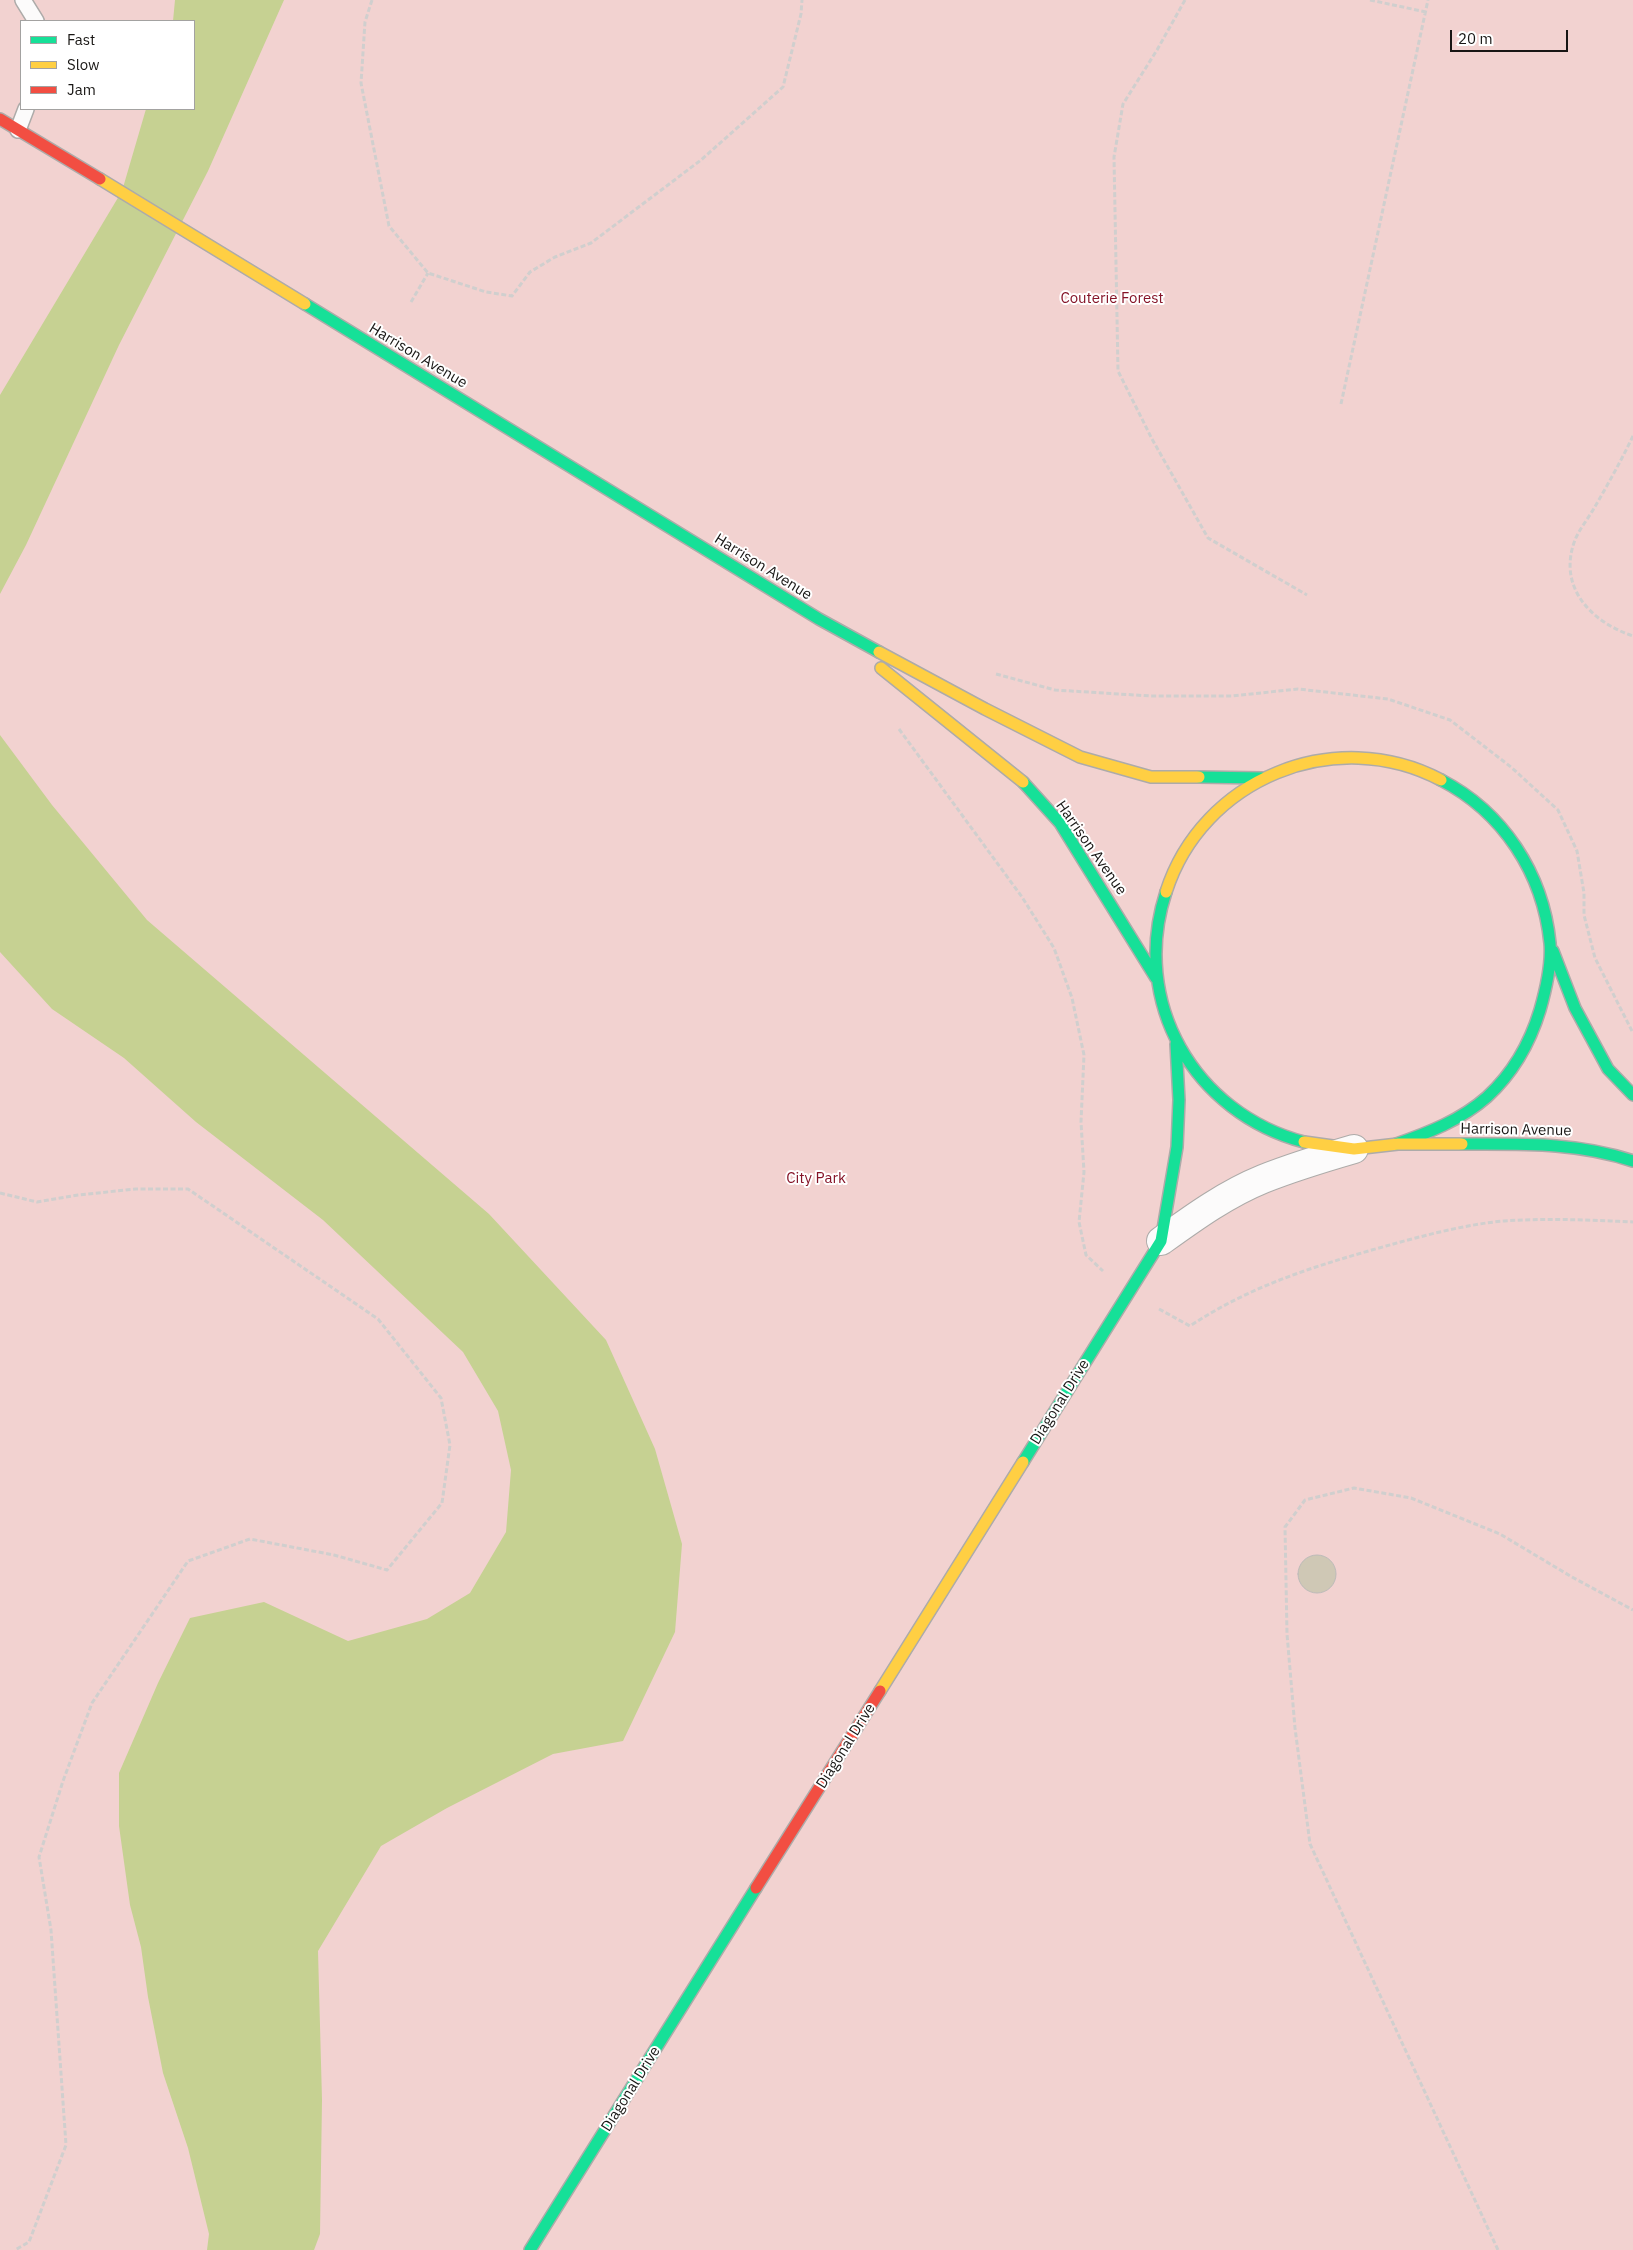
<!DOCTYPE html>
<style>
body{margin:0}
#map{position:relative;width:1633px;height:2250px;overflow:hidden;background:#e8e5e2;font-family:"IBM Plex Sans",sans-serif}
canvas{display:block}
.legend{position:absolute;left:20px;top:20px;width:175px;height:90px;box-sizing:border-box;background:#fff;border:1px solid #a3a2a1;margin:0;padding:6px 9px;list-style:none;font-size:15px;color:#181614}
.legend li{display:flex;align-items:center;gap:10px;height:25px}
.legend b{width:25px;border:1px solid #a3a2a1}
.scale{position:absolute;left:1450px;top:30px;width:118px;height:22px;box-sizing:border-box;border:2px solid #181614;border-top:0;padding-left:6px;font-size:15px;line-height:18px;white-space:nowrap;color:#181614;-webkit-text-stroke:4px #fff;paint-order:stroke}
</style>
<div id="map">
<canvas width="1633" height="2250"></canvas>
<ul class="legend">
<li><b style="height:6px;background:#16e098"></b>Fast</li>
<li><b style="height:6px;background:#ffcf43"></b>Slow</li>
<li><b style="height:6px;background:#f24e42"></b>Jam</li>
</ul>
<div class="scale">20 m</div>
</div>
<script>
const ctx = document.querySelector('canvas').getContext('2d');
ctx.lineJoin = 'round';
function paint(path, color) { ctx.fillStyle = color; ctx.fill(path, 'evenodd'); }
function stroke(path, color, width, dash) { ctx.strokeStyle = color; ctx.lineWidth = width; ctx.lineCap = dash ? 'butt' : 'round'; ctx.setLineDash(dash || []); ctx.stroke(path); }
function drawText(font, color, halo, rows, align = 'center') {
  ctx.font = font + ' "IBM Plex Sans",sans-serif'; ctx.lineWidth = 4; ctx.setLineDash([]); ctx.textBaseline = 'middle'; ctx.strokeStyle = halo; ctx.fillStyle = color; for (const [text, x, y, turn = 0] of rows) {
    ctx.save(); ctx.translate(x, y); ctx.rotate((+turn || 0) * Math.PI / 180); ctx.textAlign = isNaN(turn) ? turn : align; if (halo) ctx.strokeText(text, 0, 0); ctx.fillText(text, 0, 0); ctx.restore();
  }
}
paint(new Path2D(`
 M 0,0 L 1633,0 L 1633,2250 L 0,2250 ZM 21,21 L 194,21 L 194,109 L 21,109 Z`), '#f2d2d0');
paint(new Path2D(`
 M 175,0 L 284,0 L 208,171 L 119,345 L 26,545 L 0,594 L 0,395 L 122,191 L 146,109 L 194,109 L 194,21 L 173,21 Z
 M 0,735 L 52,805 L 147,920 L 489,1214 L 606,1340 L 655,1449 L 682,1544 L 675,1632 L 623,1741 L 553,1754 L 447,1808 L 381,1846 L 318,1951 L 322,2100 L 320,2234 L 314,2250 L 207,2250 L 209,2234 L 188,2148 L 163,2073 L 148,1997 L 141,1947 L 130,1905 L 119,1826 L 119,1773 L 158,1683 L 190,1618 L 264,1602 L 348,1641 L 427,1619 L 470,1593 L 506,1532 L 511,1470 L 498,1411 L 463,1352 L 323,1220 L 196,1122 L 124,1058 L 52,1009 L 0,952 Z`), '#c6d192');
const building = new Path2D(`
 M1298 1574a19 19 0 1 1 38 0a19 19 0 1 1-38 0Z`);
paint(building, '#cfc8b5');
stroke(building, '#bdbbb9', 1);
const lane = new Path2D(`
 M 23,0 L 36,21
 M 18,130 L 26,109`);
const street = new Path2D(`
 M 1161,1241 C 1193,1218 1226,1194 1263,1179 C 1293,1167 1323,1158 1354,1149`);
const fast = new Path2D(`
 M 305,304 L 819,619 L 879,652
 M 1199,777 L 1262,778
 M 1023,782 L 1060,823 L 1156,978
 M 1166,892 C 1130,1002 1194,1113 1304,1142
 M 1553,951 L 1575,1008 L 1608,1069 L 1633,1095
 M 1396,1144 C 1428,1133 1461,1120 1487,1097 C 1512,1074 1530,1043 1540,1010 C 1546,989 1552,965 1550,943 C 1543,873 1503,812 1441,780
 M 1462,1144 C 1521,1144 1577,1142 1633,1161
 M 1023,1462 L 1161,1241 L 1177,1147 L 1179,1100 L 1176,1044
 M 530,2250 L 756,1888`);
const slow = new Path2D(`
 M 100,179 L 305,304
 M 879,652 L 985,709 L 1080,757 L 1151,777 L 1199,777
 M 881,668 L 1023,782
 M 1166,892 C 1202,779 1335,724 1441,780
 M 1304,1142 L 1354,1149 L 1398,1144 L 1462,1144
 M 880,1691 L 1023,1462`);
const jam = new Path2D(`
 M 0,119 L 100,179
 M 756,1888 L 880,1691`);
stroke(lane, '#adaba9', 18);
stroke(street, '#adaba9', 30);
stroke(fast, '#adaba9', 14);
stroke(slow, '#adaba9', 14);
stroke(jam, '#adaba9', 14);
stroke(new Path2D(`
 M 372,0 L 365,22 L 361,83 L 389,226 L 428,273 L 486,292 L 512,296 L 530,272 L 555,257 L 591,243 L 701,160 L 783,87 L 801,14 L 802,0
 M 1185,0 L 1157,50 L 1123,104 L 1114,157 L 1118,371 L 1152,439 L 1208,538 L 1307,595
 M 1370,0 L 1426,12
 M 411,302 L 428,273
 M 1341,404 L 1428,0
 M 1633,436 C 1621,461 1607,486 1593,510 C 1587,520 1579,530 1575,540 C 1557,587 1591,622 1633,636
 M 996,674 L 1055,690 L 1151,696 L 1232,696 L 1298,689 L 1388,699 L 1450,720 L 1511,767 L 1558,810 L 1577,851 L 1584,893 L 1584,915 L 1595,958 L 1633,1033
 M 899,729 L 1022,897 L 1054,948 L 1072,998 L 1084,1055 L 1081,1122 L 1084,1172 L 1079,1222 L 1086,1255 L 1103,1271
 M 0,1193 L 37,1202 L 78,1195 L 136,1189 L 188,1189 L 378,1319 L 441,1398 L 450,1445 L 442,1503 L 387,1570 L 334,1555 L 250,1539 L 188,1561 L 92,1703 L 63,1781 L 39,1857 L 51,1930 L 66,2145 L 29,2242 L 15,2250
 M 1159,1309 L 1190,1326 C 1252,1285 1315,1266 1386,1246 C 1422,1236 1467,1224 1504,1221 C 1547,1218 1590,1220 1633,1222
 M 1498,2250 L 1310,1844 L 1295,1728 L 1287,1634 L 1285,1527 L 1305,1500 L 1354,1488 L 1411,1498 L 1500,1534 L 1572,1577 L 1633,1610`), '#d0cfce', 3, [5, 2.5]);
stroke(lane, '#fcfbfb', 15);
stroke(street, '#fcfbfb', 28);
stroke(fast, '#16e098', 11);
stroke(slow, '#ffcf43', 11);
stroke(jam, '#f24e42', 11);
drawText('15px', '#851428', '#fff', [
 ["Couterie Forest",1112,299],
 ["City Park",816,1179]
]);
drawText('15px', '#181614', '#fff', [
 ["Harrison Avenue",418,356,31],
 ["Harrison Avenue",763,567,32],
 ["Harrison Avenue",1091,848,55],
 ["Harrison Avenue",1516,1130,1],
 ["Diagonal Drive",1060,1402,-58],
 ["Diagonal Drive",846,1746,-58],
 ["Diagonal Drive",631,2089,-58]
]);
</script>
